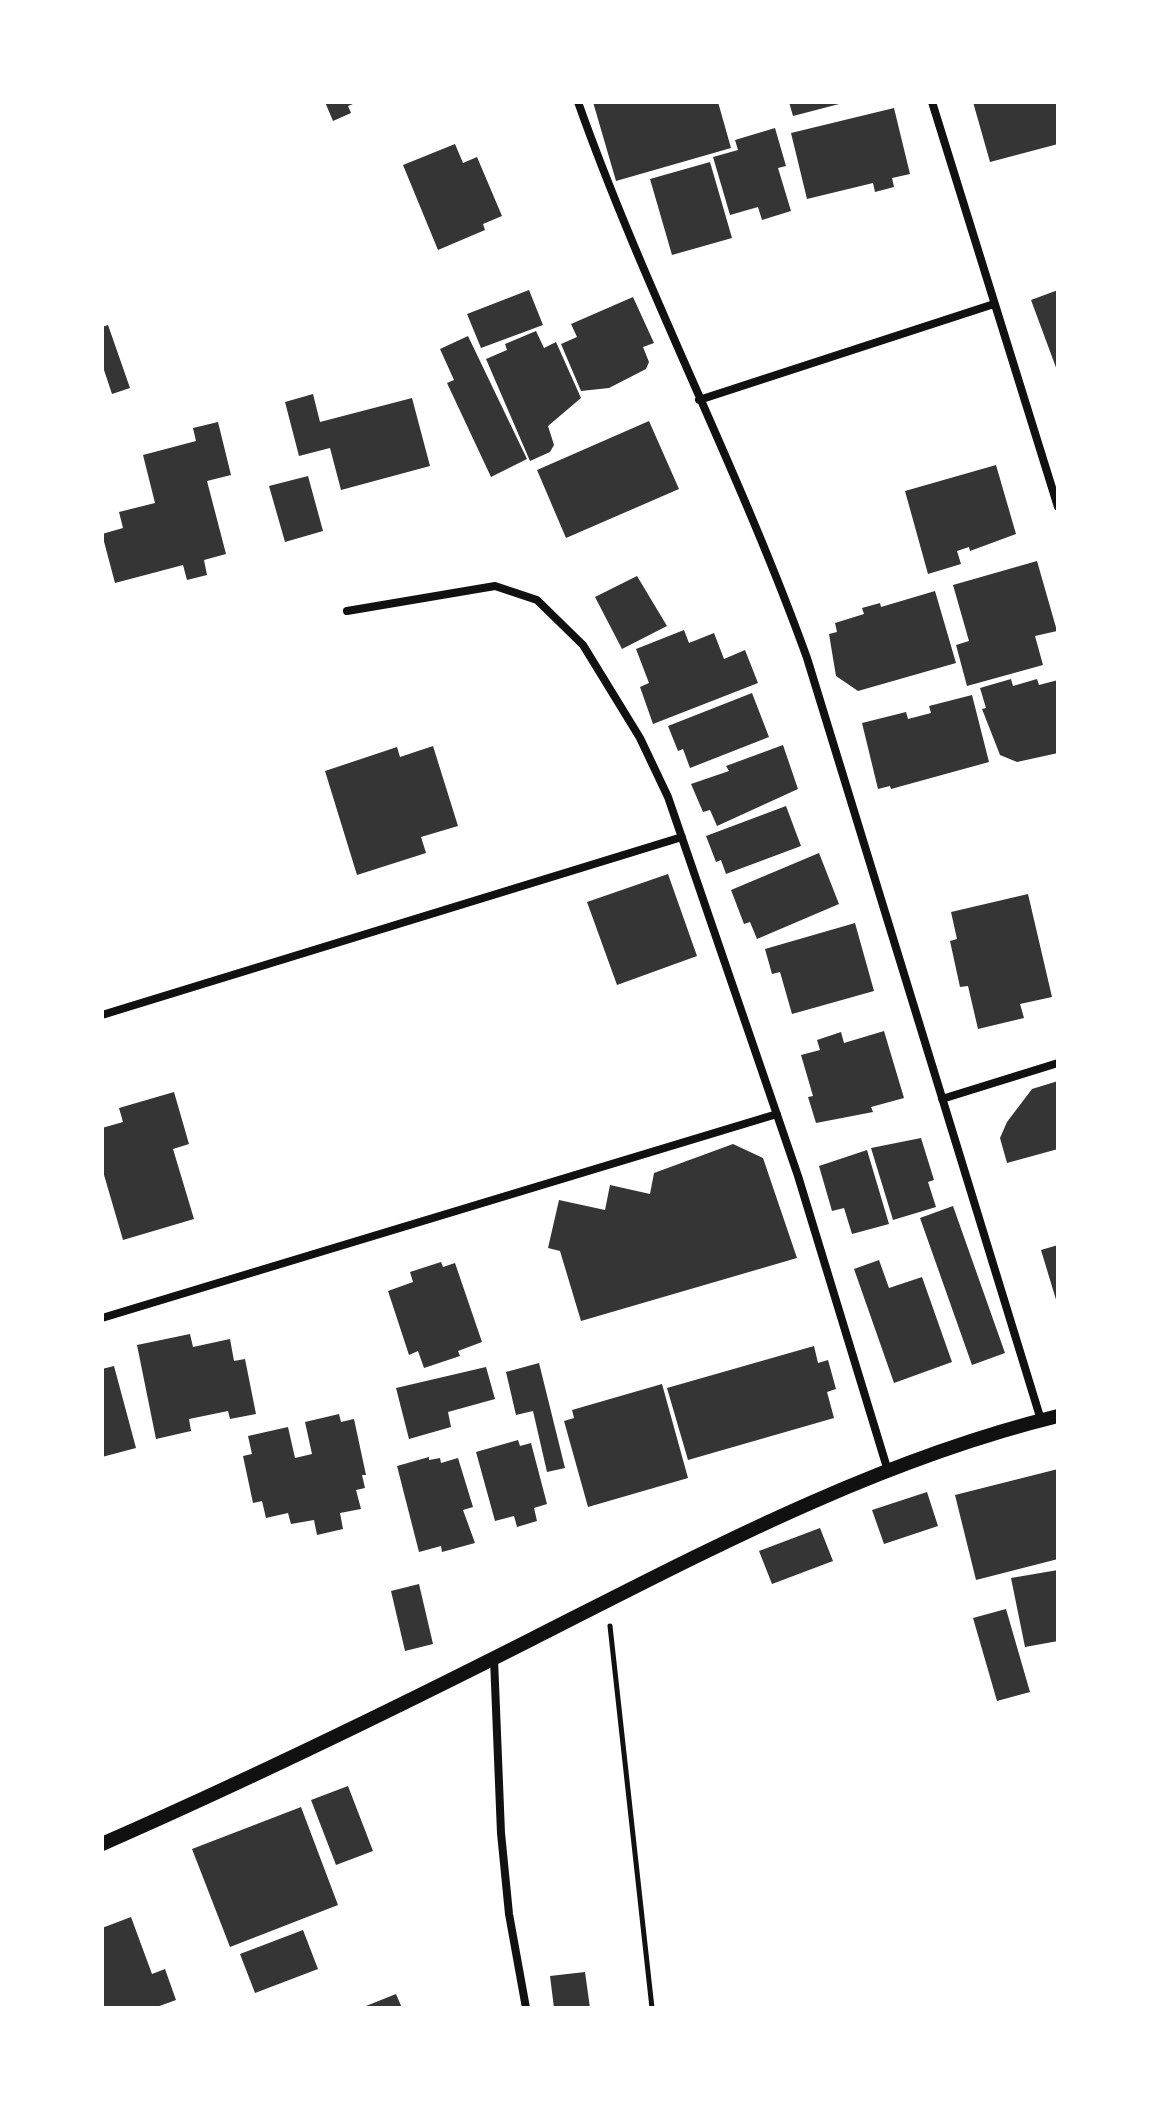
<!DOCTYPE html>
<style>
body{margin:0}
#map{position:relative;width:1160px;height:2110px;overflow:hidden;background:#fff;font-family:"Sofia Sans Condensed",sans-serif}
canvas{display:block}
.frame{position:absolute;inset:0;border:104px solid #fff;pointer-events:none}
</style>
<div id="map">
<canvas width="1160" height="2110"></canvas>
<div class="frame"></div>
</div>
<script>
const ctx = document.querySelector('canvas').getContext('2d');
ctx.lineJoin = 'round';
function paint(path, color) { ctx.fillStyle = color; ctx.fill(path, 'evenodd'); }
function stroke(path, color, width, dash) { ctx.strokeStyle = color; ctx.lineWidth = width; ctx.lineCap = dash ? 'butt' : 'round'; ctx.setLineDash(dash || []); ctx.stroke(path); }
paint(new Path2D(`
 M 325,102 L 358,102 L 348,106 L 351,113 L 333,121 Z
 M 593,102 L 718,102 L 731,148 L 616,181 Z
 M 789,102 L 843,102 L 843,103 L 793,116 Z
 M 973,102 L 1058,102 L 1058,144 L 990,162 Z
 M 894,108 L 910,174 L 892,178 L 894,187 L 875,192 L 873,183 L 807,199 L 791,133 Z
 M 775,128 L 786,166 L 778,168 L 791,211 L 762,220 L 758,207 L 730,215 L 713,157 L 738,150 L 735,140 Z
 M 455,144 L 463,163 L 477,157 L 502,216 L 483,224 L 485,230 L 438,250 L 403,165 Z
 M 710,162 L 732,238 L 672,255 L 650,179 Z
 M 529,290 L 543,325 L 481,348 L 467,314 Z
 M 1058,290 L 1058,373 L 1031,300 Z
 M 633,297 L 654,343 L 643,347 L 649,362 L 646,369 L 609,388 L 581,391 L 561,344 L 577,337 L 571,324 Z
 M 108,325 L 130,388 L 112,394 L 102,364 L 102,327 Z
 M 536,331 L 544,348 L 556,342 L 581,398 L 548,426 L 554,445 L 550,452 L 530,461 L 486,359 L 507,350 L 505,344 Z
 M 468,336 L 527,459 L 491,477 L 447,383 L 454,380 L 440,349 Z
 M 313,394 L 320,422 L 412,398 L 430,466 L 341,490 L 330,448 L 299,456 L 285,402 Z
 M 649,421 L 679,489 L 566,538 L 537,470 Z
 M 218,422 L 231,475 L 207,481 L 226,554 L 204,560 L 207,575 L 187,580 L 183,565 L 115,583 L 102,534 L 123,528 L 119,512 L 155,503 L 143,455 L 196,441 L 193,428 Z
 M 996,465 L 1016,534 L 970,551 L 969,547 L 957,551 L 961,564 L 928,574 L 905,491 Z
 M 308,476 L 323,531 L 285,542 L 269,486 Z
 M 1037,561 L 1057,631 L 1035,636 L 1043,665 L 967,686 L 956,645 L 969,641 L 953,585 Z
 M 637,576 L 667,626 L 622,649 L 595,597 Z
 M 935,591 L 956,663 L 858,691 L 836,676 L 829,634 L 837,632 L 835,623 L 864,614 L 862,608 L 880,603 L 881,607 Z
 M 684,630 L 689,643 L 714,633 L 724,659 L 745,650 L 758,683 L 653,724 L 640,687 L 649,683 L 636,649 Z
 M 1011,679 L 1013,686 L 1037,679 L 1039,685 L 1058,680 L 1058,753 L 1017,762 L 1000,755 L 982,709 L 986,708 L 980,688 Z
 M 752,693 L 769,737 L 690,768 L 683,749 L 678,751 L 668,726 Z
 M 972,695 L 989,762 L 891,789 L 890,786 L 878,789 L 862,723 L 906,712 L 908,719 L 931,713 L 929,706 Z
 M 783,745 L 798,789 L 717,826 L 710,810 L 703,812 L 691,784 L 729,771 L 726,766 Z
 M 433,746 L 458,826 L 421,837 L 426,853 L 357,875 L 325,771 L 397,747 L 400,757 Z
 M 786,806 L 801,846 L 726,874 L 721,860 L 716,862 L 706,836 Z
 M 819,853 L 839,904 L 757,939 L 750,922 L 744,924 L 731,890 Z
 M 668,874 L 697,956 L 617,985 L 587,902 Z
 M 1028,894 L 1052,997 L 1020,1004 L 1024,1018 L 978,1029 L 968,986 L 960,987 L 950,941 L 957,939 L 951,912 Z
 M 855,923 L 874,991 L 792,1014 L 780,972 L 772,974 L 765,949 Z
 M 884,1031 L 904,1098 L 871,1107 L 873,1112 L 816,1123 L 808,1097 L 813,1096 L 801,1055 L 820,1050 L 817,1040 L 841,1032 L 844,1043 Z
 M 1058,1081 L 1058,1149 L 1007,1163 L 1000,1138 L 1007,1122 L 1032,1089 Z
 M 174,1092 L 189,1144 L 173,1149 L 194,1219 L 123,1240 L 102,1168 L 102,1128 L 123,1122 L 119,1108 Z
 M 921,1138 L 934,1180 L 928,1182 L 936,1207 L 893,1220 L 871,1148 Z
 M 733,1144 L 763,1158 L 797,1258 L 581,1321 L 560,1251 L 548,1248 L 559,1200 L 605,1210 L 610,1185 L 650,1194 L 654,1173 Z
 M 867,1150 L 889,1224 L 852,1234 L 844,1208 L 832,1211 L 819,1166 Z
 M 953,1206 L 1005,1353 L 972,1365 L 920,1218 Z
 M 1058,1245 L 1058,1303 L 1057,1303 L 1041,1250 Z
 M 879,1260 L 889,1288 L 922,1277 L 952,1362 L 894,1383 L 854,1269 Z
 M 441,1262 L 443,1267 L 455,1263 L 482,1342 L 458,1351 L 460,1356 L 424,1368 L 418,1351 L 409,1355 L 388,1291 L 413,1282 L 410,1272 Z
 M 190,1334 L 193,1347 L 230,1339 L 234,1361 L 245,1359 L 256,1414 L 230,1419 L 228,1411 L 189,1419 L 191,1431 L 156,1439 L 137,1345 Z
 M 814,1346 L 818,1363 L 828,1360 L 836,1389 L 827,1392 L 834,1418 L 688,1460 L 667,1388 Z
 M 539,1363 L 565,1468 L 547,1472 L 533,1411 L 516,1415 L 506,1372 Z
 M 114,1366 L 136,1448 L 102,1457 L 102,1369 Z
 M 486,1367 L 495,1399 L 448,1412 L 451,1427 L 409,1439 L 396,1388 Z
 M 662,1384 L 688,1478 L 588,1507 L 564,1421 L 574,1418 L 572,1410 Z
 M 339,1414 L 341,1422 L 354,1419 L 366,1475 L 362,1475 L 365,1488 L 356,1490 L 361,1509 L 340,1513 L 343,1529 L 317,1535 L 314,1520 L 291,1524 L 288,1513 L 266,1518 L 262,1501 L 253,1503 L 243,1456 L 252,1454 L 248,1436 L 288,1427 L 295,1458 L 312,1454 L 305,1422 Z
 M 518,1440 L 520,1446 L 531,1443 L 547,1504 L 534,1508 L 537,1521 L 517,1527 L 514,1516 L 495,1521 L 476,1452 Z
 M 429,1457 L 429,1460 L 440,1458 L 441,1463 L 458,1458 L 473,1507 L 463,1510 L 475,1543 L 442,1552 L 441,1546 L 419,1552 L 397,1466 Z
 M 1058,1469 L 1058,1559 L 976,1580 L 955,1495 Z
 M 927,1492 L 938,1526 L 884,1544 L 872,1510 Z
 M 820,1528 L 833,1561 L 772,1584 L 759,1551 Z
 M 1058,1570 L 1058,1641 L 1025,1647 L 1011,1578 Z
 M 419,1584 L 433,1644 L 405,1651 L 391,1591 Z
 M 1006,1609 L 1030,1692 L 997,1701 L 973,1618 Z
 M 348,1786 L 373,1851 L 336,1865 L 311,1800 Z
 M 301,1807 L 338,1905 L 230,1947 L 192,1849 Z
 M 131,1917 L 152,1974 L 165,1969 L 176,2000 L 154,2008 L 102,2008 L 102,1928 Z
 M 303,1930 L 318,1969 L 255,1993 L 240,1954 Z
 M 585,1972 L 590,2008 L 554,2008 L 550,1976 Z
 M 396,1994 L 402,2008 L 361,2008 Z`), '#353535');
stroke(new Path2D(`
 M 610,1626 L 652,2008`), '#111', 5);
stroke(new Path2D(`
 M 578,102 C 645,291 739,469 807,658 L 1041,1420
 M 932,102 L 1058,507
 M 699,400 L 994,304
 M 347,611 L 495,586 L 537,600 L 583,645 L 640,738 L 668,797 L 798,1176 L 888,1471
 M 102,1015 L 682,837
 M 942,1099 L 1058,1063
 M 102,1318 L 777,1114
 M 494,1659 L 501,1833 L 509,1914 L 526,2008`), '#111', 8);
stroke(new Path2D(`
 M 102,1844 C 248,1780 392,1710 534,1638 C 702,1553 874,1461 1058,1416`), '#111', 14);
</script>
